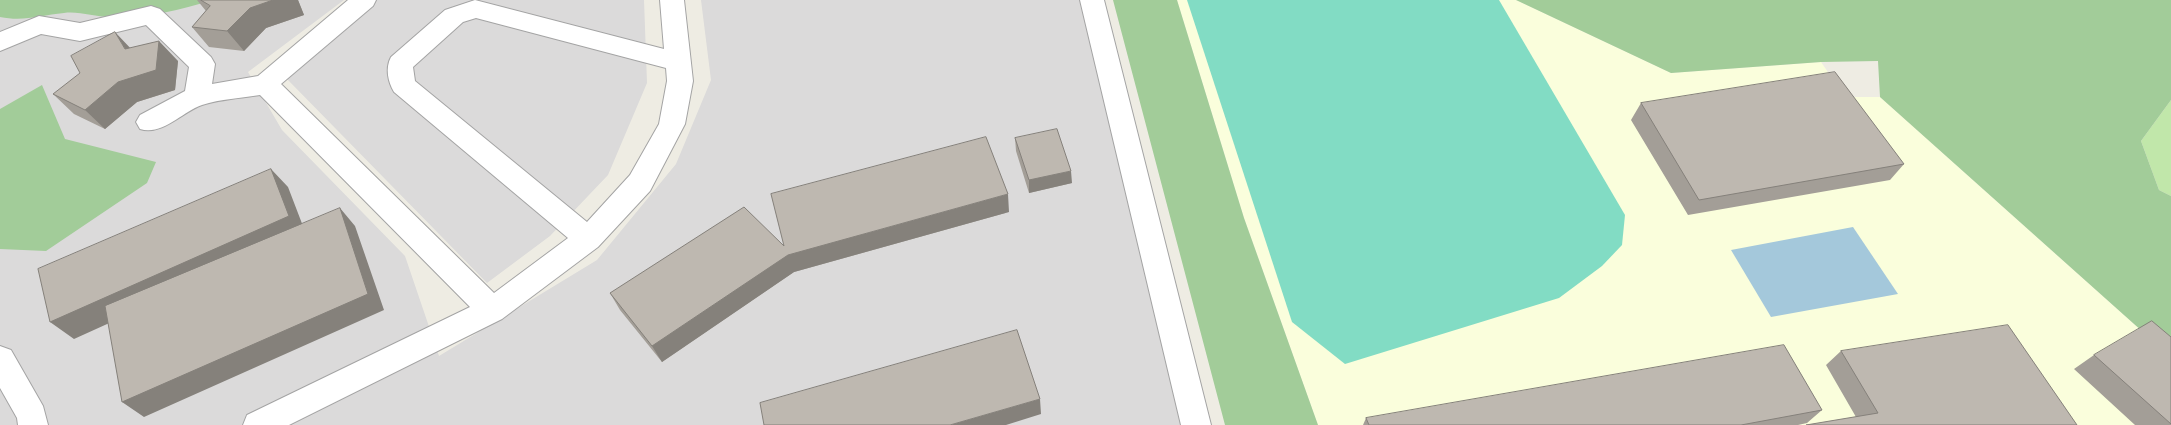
<!DOCTYPE html>
<style>
body{margin:0}
canvas{display:block;background:#eeece3}
</style>
<canvas width="2171" height="425"></canvas>
<script>
const ctx = document.querySelector('canvas').getContext('2d');
ctx.lineJoin = 'round';
function paint(path, color) { ctx.fillStyle = color; ctx.fill(path, 'evenodd'); }
function stroke(path, color, width, dash) { ctx.strokeStyle = color; ctx.lineWidth = width; ctx.lineCap = dash ? 'butt' : 'round'; ctx.setLineDash(dash || []); ctx.stroke(path); }
paint(new Path2D(`
 M 0,0 L 344,0 L 248,72 L 282,130 L 405,256 L 439,356 L 597,260 L 676,164 L 711,80 L 701,0 L 1083,0 L 1188,425 L 0,425 Z
 M 370,0 L 644,0 L 647,83 L 608,175 L 550,236 L 487,283 L 287,79 L 291,71 Z`), '#dbdada');
paint(new Path2D(`
 M 1177,0 L 1516,0 L 1671,73 L 1821,62 L 1845,97 L 1880,97 L 2171,357 L 2171,425 L 1318,425 L 1244,218 Z`), '#fafedc');
paint(new Path2D(`
 M 2171,100 L 2171,196 L 2159,190 L 2141,141 Z`), '#c1e7aa');
paint(new Path2D(`
 M 0,0 L 212,0 C 178,11 145,18 110,17 C 95,17 79,11 64,13 C 41,15 24,22 0,17 Z
 M 1113,0 L 1177,0 L 1244,218 L 1318,425 L 1225,425 Z
 M 1516,0 L 2171,0 L 2171,100 L 2141,141 L 2159,190 L 2171,196 L 2171,357 L 1880,97 L 1878,61 L 1821,62 L 1671,73 Z
 M 42,85 L 65,139 L 156,162 L 147,183 L 46,251 L 0,249 L 0,109 Z`), '#a2cc99');
paint(new Path2D(`
 M 1187,0 L 1499,0 L 1625,215 L 1622,245 L 1602,266 L 1559,298 L 1345,364 L 1292,322 Z`), '#82dcc4');
paint(new Path2D(`
 M 1853,227 L 1898,294 L 1771,317 L 1731,250 Z`), '#a4c8db');
const minor = new Path2D(`
 M 348,0 L 376,0 L 373,6 L 281,84 L 494,293 L 568,238 L 394,92 C 388,82 385,68 391,57 L 445,10 L 475,0 L 664,49 L 660,0 L 684,0 L 693,81 L 685,124 L 650,191 L 598,247 L 502,319 L 289,425 L 243,425 L 247,415 L 470,307 L 260,95 C 242,98 220,99 202,105 C 182,112 162,136 140,129 L 136,122 L 140,115 L 185,91 L 189,67 L 146,25 L 80,41 L 41,34 L 0,51 L 0,32 L 39,16 L 80,23 L 151,6 L 160,9 L 211,57 L 215,64 L 212,84 L 258,76 ZM 476,18 L 666,68 L 667,81 L 659,124 L 630,175 L 587,222 L 415,81 L 413,67 L 463,22 Z
 M 1080,0 L 1104,0 L 1211,425 L 1181,425 Z
 M 0,346 L 11,350 L 43,406 L 48,425 L 18,425 L 17,418 L 0,388 Z`);
stroke(minor, '#a4a4a4', 2);
paint(minor, '#fff');
paint(new Path2D(`
 M 197,0 L 298,0 L 304,15 L 266,28 L 244,51 L 209,47 L 192,27 L 206,11 Z
 M 130,48 L 178,61 L 175,90 L 137,102 L 105,129 L 74,114 L 53,94 Z
 M 1641,103 L 1904,164 L 1890,180 L 1688,215 L 1631,120 Z
 M 1015,138 L 1072,183 L 1029,193 L 1016,151 Z
 M 1009,212 L 794,272 L 662,362 L 620,310 L 610,293 L 784,246 Z
 M 2171,337 L 2171,425 L 2135,425 L 2074,369 L 2094,355 Z
 M 1841,351 L 2077,425 L 1856,417 L 1826,365 Z
 M 1822,410 L 1807,423 L 1798,425 L 1363,425 L 1366,418 Z`), '#a39e97');
paint(new Path2D(`
 M 273,0 L 298,0 L 304,15 L 266,28 L 244,51 L 227,31 L 250,8 Z
 M 115,32 L 134,52 L 125,49 Z
 M 159,41 L 178,61 L 175,90 L 137,102 L 105,129 L 85,110 L 118,82 Z
 M 271,169 L 288,187 L 306,234 L 74,339 L 50,322 Z
 M 1071,171 L 1072,183 L 1029,193 L 1029,180 Z
 M 1008,194 L 1009,212 L 794,272 L 662,362 L 652,346 L 788,255 Z
 M 340,208 L 355,226 L 384,310 L 144,417 L 122,402 Z
 M 1040,399 L 1041,414 L 1006,425 L 950,425 Z`), '#85817b');
const building = new Path2D(`
 M 201,0 L 273,0 L 250,8 L 227,31 L 192,27 L 210,6 Z
 M 115,32 L 125,49 L 159,41 L 156,70 L 118,82 L 85,110 L 53,94 L 80,73 L 71,56 Z
 M 1835,72 L 1904,164 L 1699,200 L 1641,103 Z
 M 1057,129 L 1071,171 L 1029,180 L 1015,138 Z
 M 986,137 L 1008,194 L 788,255 L 652,346 L 610,293 L 744,207 L 784,246 L 771,194 Z
 M 271,169 L 289,216 L 50,322 L 38,269 Z
 M 340,208 L 368,294 L 122,402 L 105,306 Z
 M 2152,321 L 2171,337 L 2171,424 L 2094,355 Z
 M 2008,325 L 2077,425 L 1806,425 L 1878,413 L 1841,351 Z
 M 1017,330 L 1040,399 L 950,425 L 764,425 L 760,403 Z
 M 1784,345 L 1822,410 L 1741,425 L 1369,425 L 1366,418 Z`);
paint(building, '#beb8b0');
stroke(building, '#85817b', 1);
</script>
